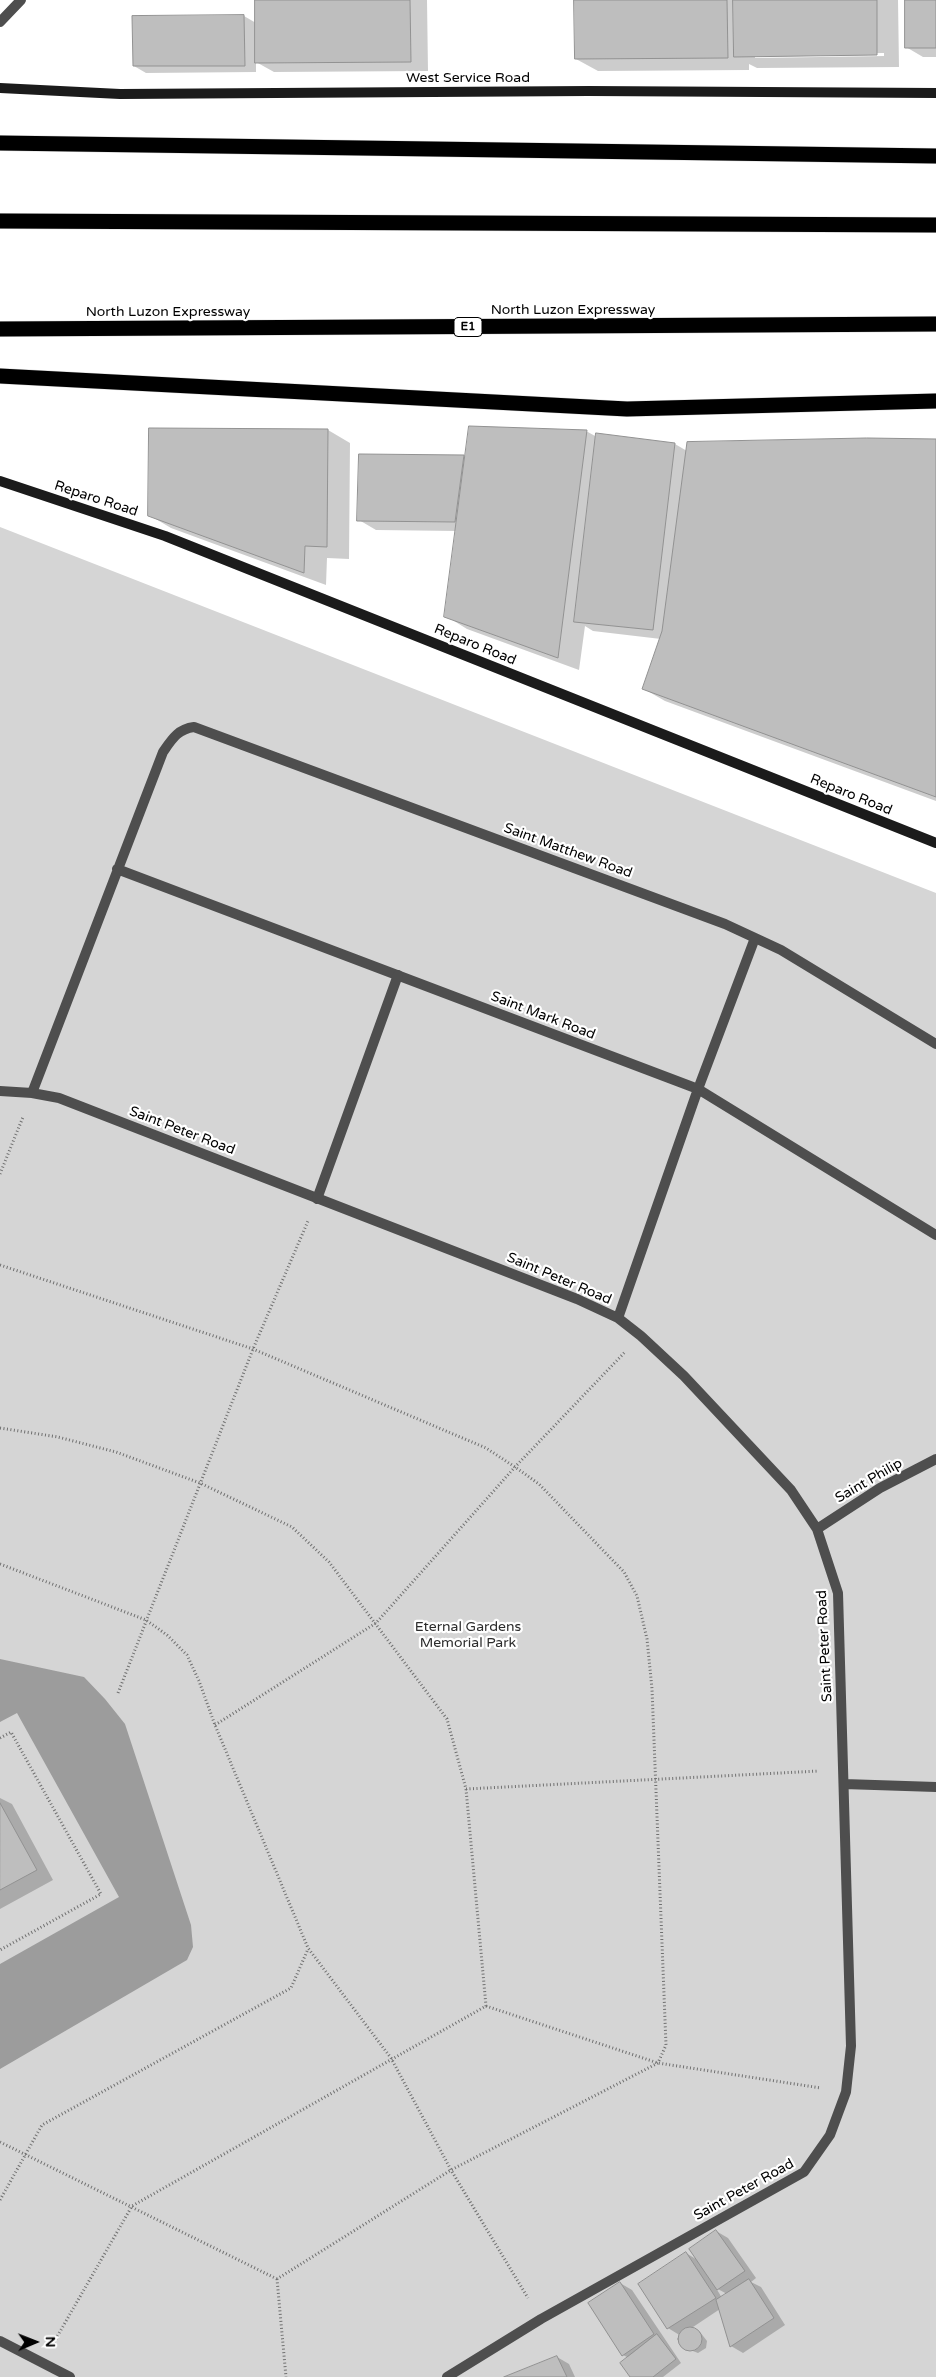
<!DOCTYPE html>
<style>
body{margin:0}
#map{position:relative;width:936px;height:2377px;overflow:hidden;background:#fff;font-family:"Varela Round",sans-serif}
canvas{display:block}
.north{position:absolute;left:10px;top:2317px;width:50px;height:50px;-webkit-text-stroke:4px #fff;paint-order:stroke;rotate:89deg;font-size:14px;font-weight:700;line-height:20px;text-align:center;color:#000}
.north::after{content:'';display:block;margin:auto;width:18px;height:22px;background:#000;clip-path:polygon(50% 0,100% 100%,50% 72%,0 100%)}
</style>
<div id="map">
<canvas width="936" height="2377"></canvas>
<div class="north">N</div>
</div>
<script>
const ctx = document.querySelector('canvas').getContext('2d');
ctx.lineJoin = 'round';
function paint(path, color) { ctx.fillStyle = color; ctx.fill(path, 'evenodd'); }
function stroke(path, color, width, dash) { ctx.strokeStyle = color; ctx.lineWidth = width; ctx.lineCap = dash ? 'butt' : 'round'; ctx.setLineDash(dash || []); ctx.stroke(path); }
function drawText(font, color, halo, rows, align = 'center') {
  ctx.font = font + ' "Varela Round",sans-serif'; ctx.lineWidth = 4.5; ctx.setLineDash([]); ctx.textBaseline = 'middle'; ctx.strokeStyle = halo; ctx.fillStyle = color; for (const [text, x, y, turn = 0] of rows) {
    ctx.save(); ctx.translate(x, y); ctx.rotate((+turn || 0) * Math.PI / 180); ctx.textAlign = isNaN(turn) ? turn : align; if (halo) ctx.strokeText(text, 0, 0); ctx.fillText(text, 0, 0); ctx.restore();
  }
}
paint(new Path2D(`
 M 0,527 L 936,893 L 936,2377 L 0,2377 Z`), '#d5d5d5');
paint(new Path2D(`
 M 0,1659 L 84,1677 L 105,1699 L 125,1724 L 191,1925 L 193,1947 L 187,1960 L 0,2069 L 0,1964 L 119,1897 L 17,1713 L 0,1722 Z`), '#9c9c9c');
paint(new Path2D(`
 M 256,0 L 427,0 L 428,71 L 274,72 L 256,62 L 256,72 L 146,73 L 134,66 L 134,17 L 244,16 L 256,23 Z
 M 576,0 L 898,0 L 899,67 L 757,68 L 749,64 L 749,70 L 598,71 L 576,59 ZM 884,53 L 884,56 L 755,58 L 755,55 Z
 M 906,0 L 936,0 L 936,57 L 923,57 L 906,47 Z
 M 328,430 L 350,443 L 349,559 L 327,558 L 326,585 L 171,528 L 149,515 Z
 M 586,431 L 597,437 L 675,444 L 687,451 L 936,440 L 936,801 L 665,701 L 644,689 L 661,639 L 593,631 L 585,626 L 579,670 L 467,629 L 446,616 L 457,531 L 376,530 L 359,520 L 464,457 L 466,458 Z
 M 0,1798 L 12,1804 L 53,1880 L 0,1909 Z
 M 716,2231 L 728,2238 L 756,2278 L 751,2282 L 761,2287 L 785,2325 L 743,2353 L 731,2346 L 720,2309 L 690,2329 L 700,2332 L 707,2341 L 706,2348 L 698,2353 L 685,2348 L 680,2342 L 681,2336 L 668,2328 L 686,2253 L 699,2261 ZM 716,2288 L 727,2294 L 722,2298 Z
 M 620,2283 L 632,2290 L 681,2363 L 663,2377 L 632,2377 L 629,2358 L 623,2355 Z
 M 557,2357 L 569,2364 L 575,2377 L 507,2377 Z`), '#0003');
const building = new Path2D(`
 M 255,0 L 410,0 L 411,62 L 255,63 Z
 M 574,0 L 727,0 L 728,58 L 575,59 Z
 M 733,0 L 877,0 L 877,55 L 734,57 Z
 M 905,0 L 936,0 L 936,48 L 905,48 Z
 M 244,15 L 245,66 L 133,66 L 132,16 Z
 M 469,426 L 587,430 L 558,658 L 444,617 Z
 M 149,428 L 328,429 L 327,547 L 305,546 L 304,573 L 148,516 Z
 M 596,433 L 675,443 L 653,630 L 574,622 Z
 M 867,438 L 936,439 L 936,797 L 642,689 L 662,631 L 687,442 Z
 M 359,454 L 464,455 L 455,522 L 357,521 Z
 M 0,1803 L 37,1870 L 0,1890 Z
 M 716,2230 L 745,2271 L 717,2290 L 689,2249 Z
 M 686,2252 L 716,2298 L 667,2329 L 638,2284 Z
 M 749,2279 L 774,2318 L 730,2347 L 716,2300 Z
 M 620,2282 L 654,2334 L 622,2356 L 588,2303 Z
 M678 2339a12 12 0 1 1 24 0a12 12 0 1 1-24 0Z
 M 657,2334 L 676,2359 L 653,2377 L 630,2377 L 620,2363 Z
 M 557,2356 L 567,2377 L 504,2377 Z`);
paint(building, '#bebebe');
stroke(building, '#929292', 1);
const highway = new Path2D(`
 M 0,143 L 936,156
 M 0,221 L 936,225
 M 0,329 L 936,324
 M 0,376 L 627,409 L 936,401`);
stroke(highway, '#dbdbdb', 16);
stroke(new Path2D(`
 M 0,1174 L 23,1117
 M 0,1265 L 253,1349 L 486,1448 L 515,1467 L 539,1484 L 624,1572 L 637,1596 L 647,1639 L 652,1689 L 666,2045 L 658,2063 L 451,2170 L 277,2279
 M 0,1428 L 58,1437 L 116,1452 L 200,1483 L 292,1527 L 329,1562 L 447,1719 L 466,1789 L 486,2006 L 132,2206 L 54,2342
 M 0,1564 L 146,1620 L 167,1635 L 187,1655 L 199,1681 L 215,1725 L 308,1948 L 391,2058 L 451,2170 L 528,2298
 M 118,1693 L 253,1349 L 308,1221
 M 215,1725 L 376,1623 L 515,1467 L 625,1352
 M 0,1738 L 11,1732 L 101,1894 L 0,1950
 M 466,1789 L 819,1771
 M 486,2006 L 658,2063 L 821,2088
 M 0,2142 L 277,2279
 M 0,2200 L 42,2125 L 291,1988 L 308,1949
 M 277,2279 L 286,2377`), '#707070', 3, [1, 2.5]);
stroke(new Path2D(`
 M 117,869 L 698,1089 L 936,1235
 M 0,1091 L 32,1093 L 59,1098 L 577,1299 L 618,1318 L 641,1336 L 684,1376 L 791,1490 L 817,1529 L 838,1593 L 851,2046 L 846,2092 L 830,2135 L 804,2172 L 541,2319 L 447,2377
 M 32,1093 L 163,752 C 172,739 178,729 194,727 L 725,924 L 781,950 L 936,1044
 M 618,1318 L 698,1089 L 755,938
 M 817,1529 L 880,1488 L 936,1459
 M 844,1784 L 936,1787
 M 0,2341 L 70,2377`), '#4e4e4e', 10);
stroke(new Path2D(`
 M 0,22 L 21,0
 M 317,1199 L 398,975`), '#4e4e4e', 10);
stroke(new Path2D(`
 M 0,88 L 120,94 L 589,91 L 936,93
 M 0,481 L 165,536 L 936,843`), '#1b1b1b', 10);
stroke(highway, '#000', 15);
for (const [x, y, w] of [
 [468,327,28]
]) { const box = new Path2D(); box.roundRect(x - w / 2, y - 9.5, w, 19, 4); ctx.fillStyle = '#fff'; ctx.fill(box); stroke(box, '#000', 1); }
drawText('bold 12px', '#000', null, [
 ["E1",468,327]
]);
drawText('14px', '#000', '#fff', [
 ["West Service Road",468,78],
 ["North Luzon Expressway",573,310],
 ["North Luzon Expressway",168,312],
 ["Reparo Road",96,499,18],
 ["Reparo Road",475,645,22],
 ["Reparo Road",851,795,22],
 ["Saint Matthew Road",568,851,20],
 ["Saint Mark Road",543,1016,21],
 ["Saint Peter Road",182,1131,21],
 ["Saint Peter Road",559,1279,23],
 ["Saint Philip",869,1481,-30],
 ["Saint Peter Road",825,1646,-93],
 ["Saint Peter Road",744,2190,-29]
]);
drawText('14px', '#2c2c2c', '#fff', [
 ["Eternal Gardens",468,1627],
 ["Memorial Park",468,1643]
]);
</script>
